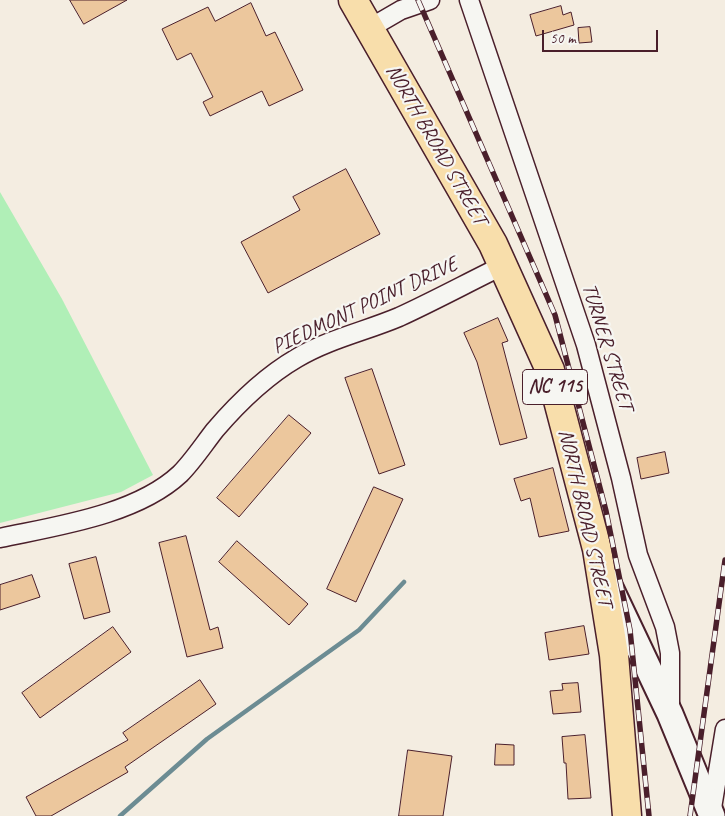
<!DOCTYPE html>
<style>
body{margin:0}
#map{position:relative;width:725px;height:816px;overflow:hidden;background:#f4ede1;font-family:Caveat,sans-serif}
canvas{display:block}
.scale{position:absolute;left:542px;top:30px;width:116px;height:22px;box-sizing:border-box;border:2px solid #4a1f2b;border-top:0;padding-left:6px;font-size:15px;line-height:18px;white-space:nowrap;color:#4a1f2b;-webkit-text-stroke:4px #f6f6f2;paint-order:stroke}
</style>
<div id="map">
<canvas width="725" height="816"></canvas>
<div class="scale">50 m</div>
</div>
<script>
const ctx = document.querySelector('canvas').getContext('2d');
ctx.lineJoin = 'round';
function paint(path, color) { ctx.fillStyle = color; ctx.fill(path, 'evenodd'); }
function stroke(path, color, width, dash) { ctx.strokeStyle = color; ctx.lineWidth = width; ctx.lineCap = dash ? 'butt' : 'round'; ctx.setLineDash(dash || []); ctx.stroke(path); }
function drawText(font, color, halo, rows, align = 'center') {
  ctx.font = font + ' Caveat,sans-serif'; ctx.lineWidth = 4.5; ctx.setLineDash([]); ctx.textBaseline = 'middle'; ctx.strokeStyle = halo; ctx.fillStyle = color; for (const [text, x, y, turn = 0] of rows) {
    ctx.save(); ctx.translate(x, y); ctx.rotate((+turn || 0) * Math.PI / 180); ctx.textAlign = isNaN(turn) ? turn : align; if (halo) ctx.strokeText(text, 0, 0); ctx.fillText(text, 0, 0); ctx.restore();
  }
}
paint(new Path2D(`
 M 0,192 L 62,299 L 153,475 L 121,492 L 0,523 Z`), '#b0efb7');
stroke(new Path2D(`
 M 120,816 L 207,739 L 359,630 L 404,582`), '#6c8c93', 4.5);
const building = new Path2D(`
 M 70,0 L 127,0 L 84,24 Z
 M 251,3 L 266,36 L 275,32 L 303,90 L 269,106 L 262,91 L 210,116 L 203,102 L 213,97 L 191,53 L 177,60 L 162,29 L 208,7 L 215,21 Z
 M 561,6 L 563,15 L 571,12 L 574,25 L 536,36 L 530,15 Z
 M 590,27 L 592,42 L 579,43 L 578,28 Z
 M 346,169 L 380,234 L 268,293 L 241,242 L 300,210 L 293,197 Z
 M 498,318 L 508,341 L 502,343 L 527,438 L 500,445 L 477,362 L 464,333 Z
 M 372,369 L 405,465 L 379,474 L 345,378 Z
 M 289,415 L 311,433 L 239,517 L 217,498 Z
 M 665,452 L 669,473 L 641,479 L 637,458 Z
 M 553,468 L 569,531 L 539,537 L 530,498 L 521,501 L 514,479 Z
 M 374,487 L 403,499 L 356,602 L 327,589 Z
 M 186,536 L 210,630 L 218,627 L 223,648 L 187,657 L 159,543 Z
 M 237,541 L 308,604 L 289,625 L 219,562 Z
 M 96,557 L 110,612 L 84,619 L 69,564 Z
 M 32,575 L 40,597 L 0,610 L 0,585 Z
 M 584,626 L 589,654 L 549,660 L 545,633 Z
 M 113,627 L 131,652 L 40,718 L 22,693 Z
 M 200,680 L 216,704 L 125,767 L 128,772 L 51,816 L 36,816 L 26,797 L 128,740 L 123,733 Z
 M 578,683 L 581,712 L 553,714 L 550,691 L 563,690 L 562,684 Z
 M 585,735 L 591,798 L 568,799 L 566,763 L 564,763 L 562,737 Z
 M 496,744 L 514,745 L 514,765 L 495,765 Z
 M 408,750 L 452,756 L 443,816 L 399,816 Z`);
paint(building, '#ecc79d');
stroke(building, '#4a1f2b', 1);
const street = new Path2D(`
 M 469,0 L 586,345 L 621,478 L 638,555 L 665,627 L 670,653 L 670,709
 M 370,28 L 401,10 L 430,0
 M 0,538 C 56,526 136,515 180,474 C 193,461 204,444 215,430 C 239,402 266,376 297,358 C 329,339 366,331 399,317 C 434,301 469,282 504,265
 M 711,814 L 725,729`);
const secondary = new Path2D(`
 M 606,579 L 670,714 L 712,816`);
const primary = new Path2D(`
 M 353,0 L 493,244 L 550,370 L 597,549 L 614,655 L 627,816`);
stroke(street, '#4a1f2b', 21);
stroke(secondary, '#4a1f2b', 29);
stroke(primary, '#4a1f2b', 31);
stroke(street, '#f6f6f2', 18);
stroke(secondary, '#f6f6f2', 25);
stroke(primary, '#f8deab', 28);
const rail = new Path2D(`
 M 418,0 L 555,315 L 606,511 L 630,630 L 649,816
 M 690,816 L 725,560`);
stroke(rail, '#4a1f2b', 5.5);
stroke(rail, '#f6f6f2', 4, [11]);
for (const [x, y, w] of [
 [555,387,65]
]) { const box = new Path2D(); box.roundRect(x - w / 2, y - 17.5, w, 35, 4); ctx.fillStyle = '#f6f6f2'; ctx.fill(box); stroke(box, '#4a1f2b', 1); }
drawText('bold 20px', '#4a1f2b', null, [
 ["NC 115",555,387]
]);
drawText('21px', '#4a1f2b', '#f6f6f2', [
 ["NORTH BROAD STREET",436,145,60],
 ["PIEDMONT POINT DRIVE",365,306,-25],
 ["TURNER STREET",607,347,73],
 ["NORTH BROAD STREET",585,518,77]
]);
</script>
